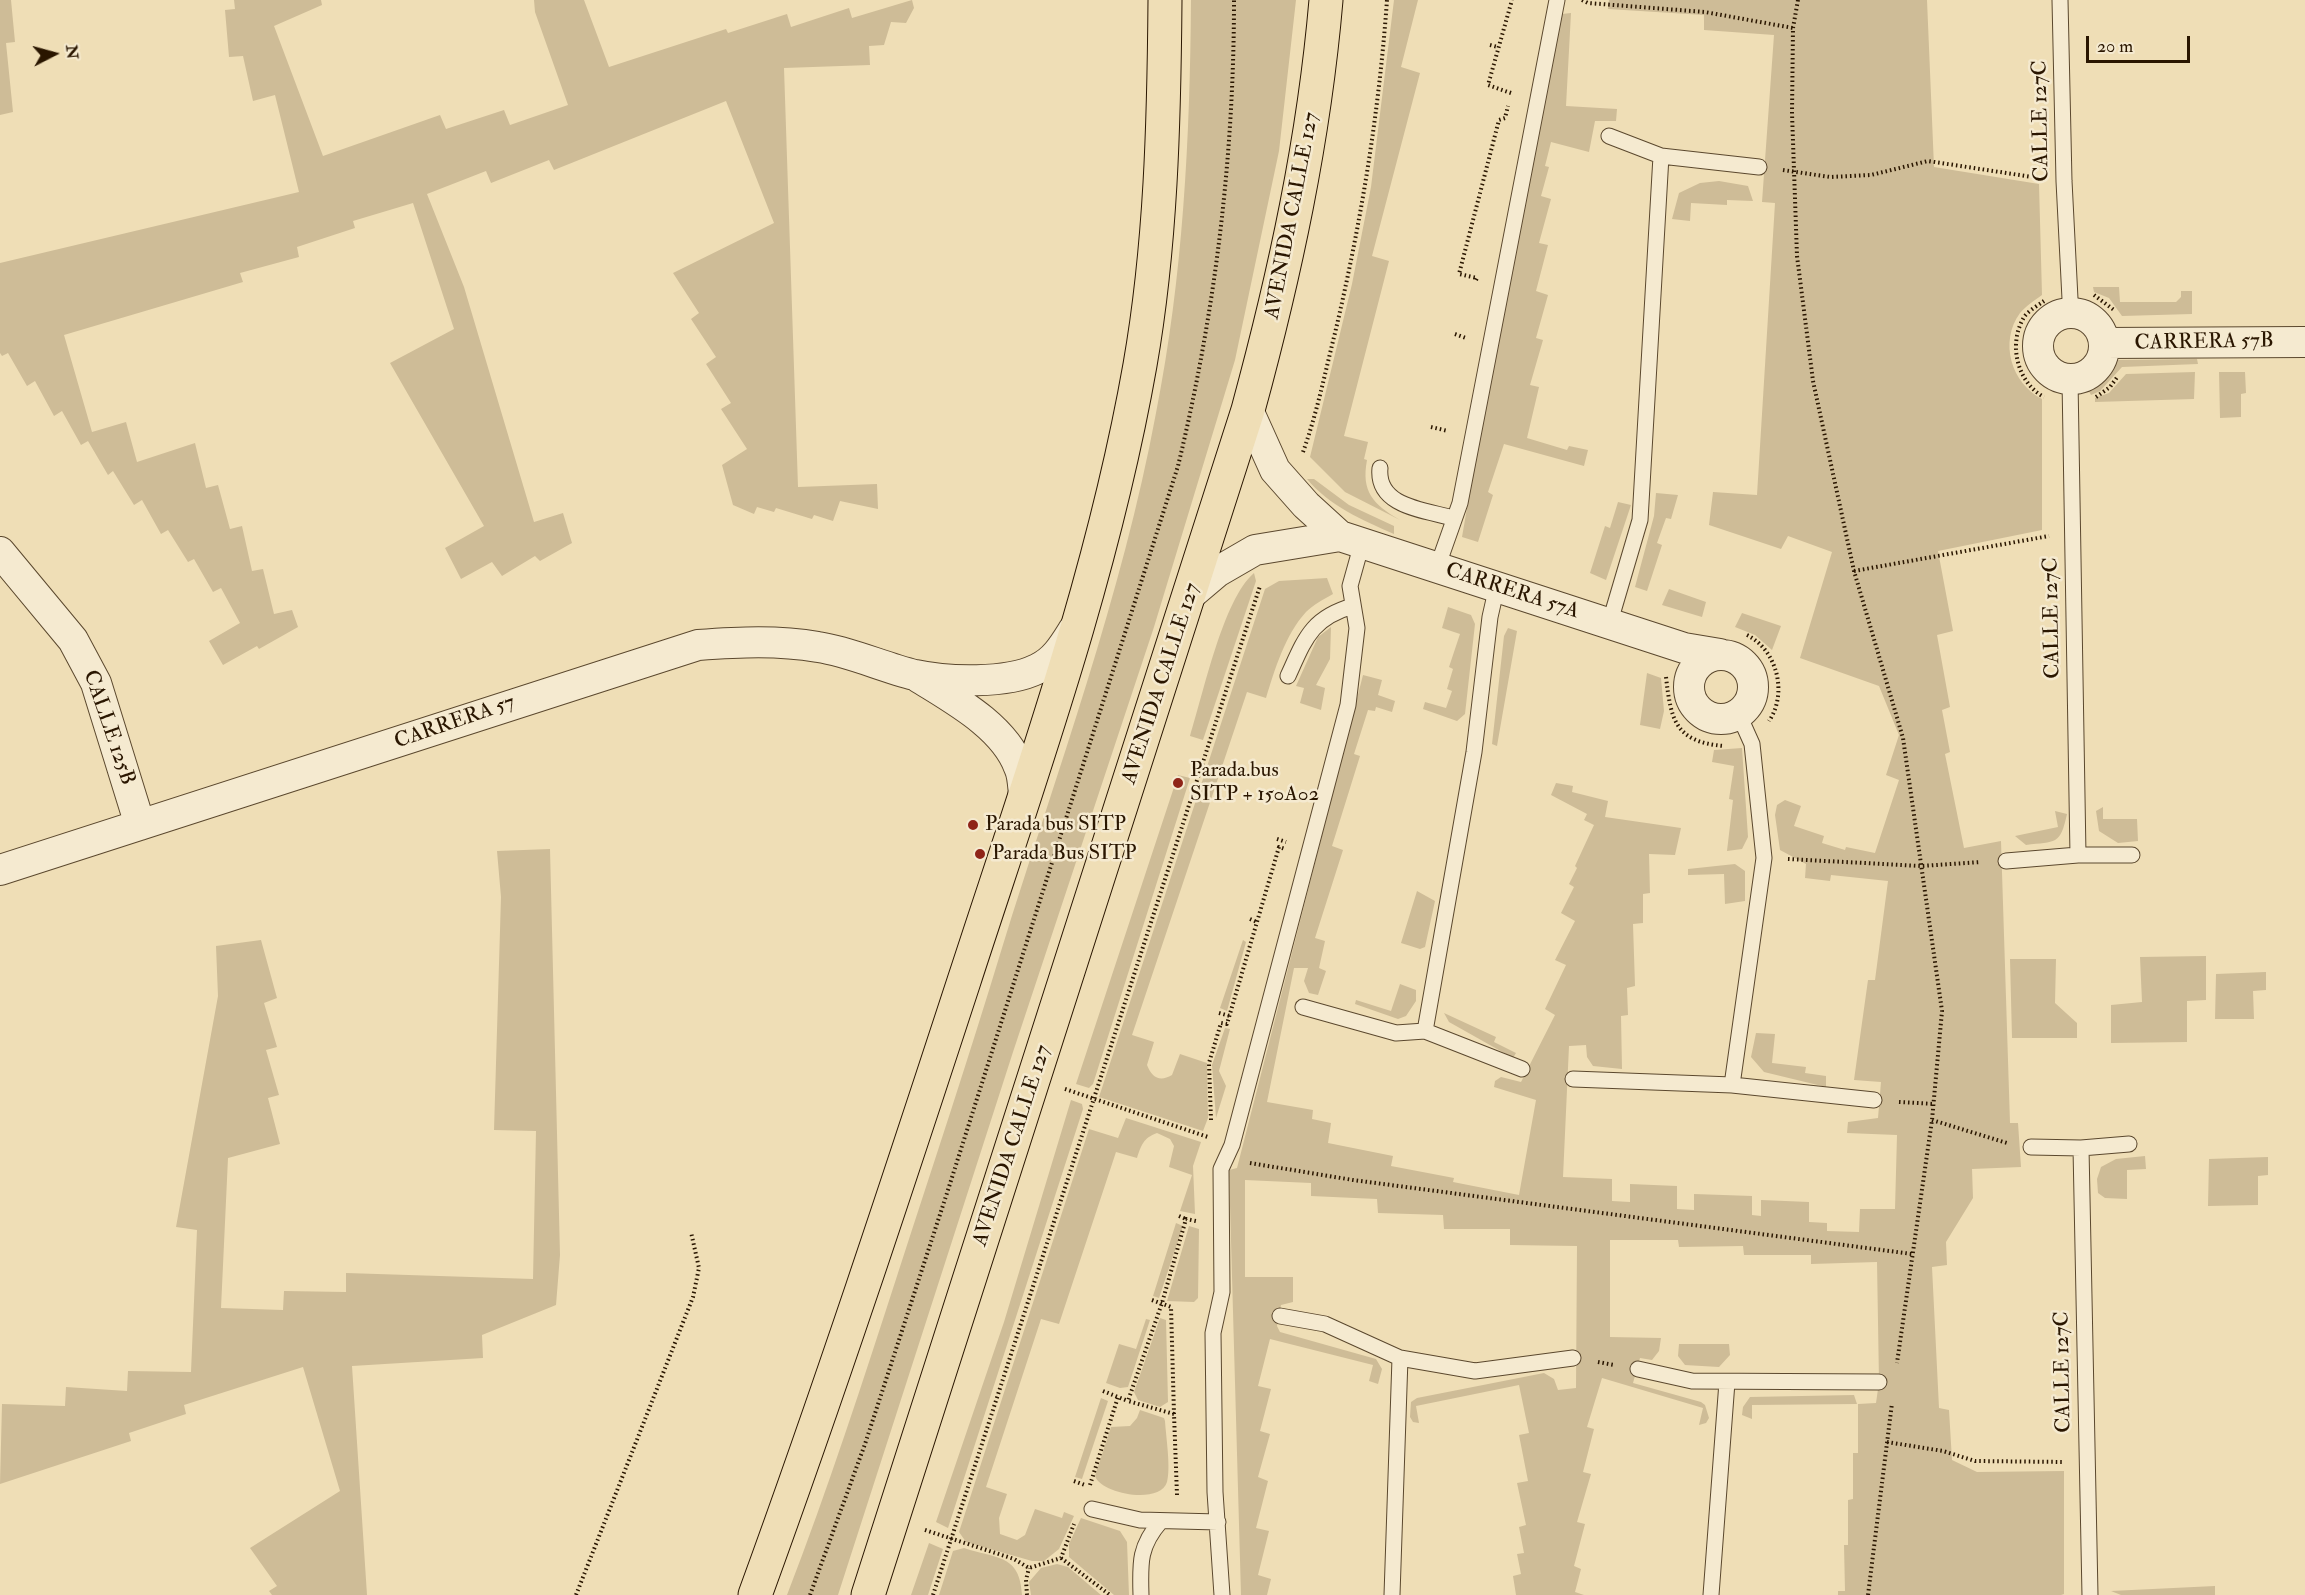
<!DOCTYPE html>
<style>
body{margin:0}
#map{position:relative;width:2305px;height:1595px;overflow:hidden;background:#efdeb6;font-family:"IM FELL Double Pica",serif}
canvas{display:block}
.north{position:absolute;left:24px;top:24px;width:60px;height:60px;-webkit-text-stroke:4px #f5ead0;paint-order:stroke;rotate:84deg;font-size:16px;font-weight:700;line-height:24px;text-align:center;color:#2a1600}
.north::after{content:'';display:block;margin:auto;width:21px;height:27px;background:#2a1600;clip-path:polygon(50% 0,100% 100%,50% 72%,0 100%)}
.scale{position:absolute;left:2086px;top:36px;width:104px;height:27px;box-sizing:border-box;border:3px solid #2a1600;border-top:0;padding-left:8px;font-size:18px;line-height:21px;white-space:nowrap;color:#2a1600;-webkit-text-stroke:4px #f5ead0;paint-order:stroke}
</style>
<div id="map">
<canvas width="2305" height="1595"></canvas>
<div class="north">N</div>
<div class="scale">20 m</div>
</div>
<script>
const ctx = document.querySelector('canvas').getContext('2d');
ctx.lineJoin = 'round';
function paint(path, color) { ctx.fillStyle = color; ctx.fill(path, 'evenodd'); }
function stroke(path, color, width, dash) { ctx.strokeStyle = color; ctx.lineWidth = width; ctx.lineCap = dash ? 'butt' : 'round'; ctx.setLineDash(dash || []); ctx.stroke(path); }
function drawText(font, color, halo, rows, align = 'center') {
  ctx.font = font + ' "IM FELL Double Pica",serif'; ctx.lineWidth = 5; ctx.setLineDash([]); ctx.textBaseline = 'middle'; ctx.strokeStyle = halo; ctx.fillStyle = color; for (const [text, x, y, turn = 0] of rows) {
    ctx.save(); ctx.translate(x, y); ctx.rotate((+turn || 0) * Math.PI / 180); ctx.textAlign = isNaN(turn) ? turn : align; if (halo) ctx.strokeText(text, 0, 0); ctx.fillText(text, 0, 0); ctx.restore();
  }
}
paint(new Path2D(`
 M 0,0 L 11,0 L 15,42 L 6,43 L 13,112 L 0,115 Z
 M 234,0 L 321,0 L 322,5 L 274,26 L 323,156 L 440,115 L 446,129 L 504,110 L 510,125 L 568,105 L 535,12 L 534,0 L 584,0 L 609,67 L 726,29 L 728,33 L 787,14 L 791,27 L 849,8 L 852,18 L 912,0 L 914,8 L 906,23 L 891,22 L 884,45 L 869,46 L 870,65 L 784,68 L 798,487 L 877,484 L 878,509 L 840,501 L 833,521 L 814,515 L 812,519 L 776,508 L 774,512 L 757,507 L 754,514 L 733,505 L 722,465 L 747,449 L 721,409 L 731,403 L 706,364 L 716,357 L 691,319 L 699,313 L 673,273 L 774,223 L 726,101 L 554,170 L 549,160 L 491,183 L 486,171 L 427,194 L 464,287 L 534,522 L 563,513 L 572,543 L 540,561 L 535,556 L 502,576 L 492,562 L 461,579 L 445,548 L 484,526 L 390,363 L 454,329 L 413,203 L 353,221 L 355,228 L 297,247 L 299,257 L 240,273 L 243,282 L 64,335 L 92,432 L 126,422 L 137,462 L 195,443 L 206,488 L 218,485 L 230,529 L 242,526 L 252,571 L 263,569 L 274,614 L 292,610 L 298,627 L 259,649 L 257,646 L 223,665 L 209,641 L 240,623 L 221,588 L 213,592 L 194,559 L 188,562 L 168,530 L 161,534 L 142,500 L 134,505 L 113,471 L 108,475 L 88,441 L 81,445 L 62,411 L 54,416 L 35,381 L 27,386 L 8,353 L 2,356 L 0,353 L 0,263 L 299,192 L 275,95 L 253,101 L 243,56 L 229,57 L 225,10 L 235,9 Z
 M 1191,0 L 1296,0 L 1279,151 L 1235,360 L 1154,627 L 1013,1052 L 838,1595 L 787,1595 C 828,1489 863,1381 898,1273 C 933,1165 969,1057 1002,948 C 1057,771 1122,596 1156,413 C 1183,277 1190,139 1191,0 Z
 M 1394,0 L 1418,0 L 1401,67 L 1420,73 L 1372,256 L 1389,261 L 1344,436 L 1368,442 L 1364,459 L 1367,460 C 1361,492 1373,504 1400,520 L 1345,492 L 1310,457 L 1352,284 L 1371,187 Z
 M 1609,0 L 1927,0 L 1934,167 L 2039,184 L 2042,295 C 2035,300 2026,306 2020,313 C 1999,342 2011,383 2042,399 L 2042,530 L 1938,551 L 1953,631 L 1937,635 L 1950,707 L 1942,710 L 1950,752 L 1945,754 L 1964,848 L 2001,841 L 2010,1123 L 2018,1123 L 2021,1167 L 1972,1169 L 1973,1198 L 1946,1242 L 1947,1265 L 1932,1267 L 1939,1408 L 1949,1410 L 1952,1460 L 1977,1472 L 2064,1471 L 2064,1594 L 2061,1595 L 1838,1595 L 1838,1591 L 1845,1591 L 1844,1545 L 1848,1545 L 1848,1500 L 1853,1499 L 1853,1453 L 1858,1453 L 1858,1404 L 1876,1403 L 1879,1382 L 1877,1262 L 1811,1264 L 1811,1255 L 1744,1255 L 1743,1246 L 1679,1247 L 1678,1240 L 1610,1240 L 1610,1337 L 1661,1338 L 1659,1351 L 1652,1360 L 1640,1358 L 1633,1383 L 1701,1402 L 1705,1405 L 1709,1418 L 1706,1423 L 1699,1425 L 1703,1408 L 1602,1378 L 1587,1427 L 1594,1429 L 1583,1472 L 1591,1474 L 1577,1522 L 1585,1524 L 1574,1566 L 1581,1569 L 1575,1592 L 1584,1595 L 1516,1595 L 1513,1576 L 1521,1574 L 1517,1554 L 1524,1553 L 1519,1527 L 1526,1525 L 1517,1483 L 1528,1481 L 1519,1435 L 1529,1433 L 1519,1385 L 1416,1406 L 1419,1423 L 1413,1422 L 1410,1417 L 1411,1402 L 1417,1398 L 1544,1373 L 1554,1379 L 1558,1390 L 1576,1388 L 1577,1246 L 1510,1245 L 1510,1229 L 1444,1229 L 1443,1215 L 1378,1213 L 1377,1199 L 1311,1196 L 1311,1183 L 1245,1180 L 1245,1277 L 1293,1277 L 1293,1302 L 1281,1305 L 1277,1326 L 1280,1332 L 1376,1359 L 1382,1369 L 1378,1384 L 1369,1381 L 1373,1365 L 1270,1339 L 1258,1386 L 1271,1389 L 1260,1431 L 1270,1434 L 1258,1477 L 1268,1481 L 1256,1528 L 1269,1531 L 1258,1575 L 1271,1579 L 1267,1595 L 1241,1595 L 1229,1170 L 1237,1168 L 1363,675 L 1382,680 L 1378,695 L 1395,701 L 1392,712 L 1376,707 L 1375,711 L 1368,710 L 1354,754 L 1360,756 L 1332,846 L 1343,850 L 1315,938 L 1325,941 L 1319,968 L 1326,971 L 1318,995 L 1309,993 L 1304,981 L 1308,968 L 1294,968 L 1267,1102 L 1313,1110 L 1312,1119 L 1331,1123 L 1328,1143 L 1393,1156 L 1391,1166 L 1454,1178 L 1453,1182 L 1519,1195 L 1536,1100 L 1494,1087 L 1495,1081 L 1501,1077 L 1521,1082 L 1555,1015 L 1545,1009 L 1566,965 L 1555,960 L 1575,921 L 1561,913 L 1574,887 L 1569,884 L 1577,868 L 1575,866 L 1594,825 L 1584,820 L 1587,814 L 1551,795 L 1556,783 L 1573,786 L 1572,792 L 1608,801 L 1605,817 L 1681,828 L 1675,855 L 1649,854 L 1650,893 L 1643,894 L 1643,923 L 1633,924 L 1635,986 L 1627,988 L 1628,1015 L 1621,1016 L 1622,1069 L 1593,1066 L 1587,1057 L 1586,1045 L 1569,1046 L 1563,1177 L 1612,1179 L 1612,1201 L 1630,1202 L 1630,1184 L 1677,1186 L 1677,1209 L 1694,1210 L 1694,1194 L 1752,1196 L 1752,1215 L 1761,1216 L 1761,1200 L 1809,1202 L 1809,1222 L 1827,1223 L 1827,1231 L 1859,1232 L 1860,1209 L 1895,1209 L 1897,1135 L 1847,1133 L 1848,1122 L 1878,1118 L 1881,1082 L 1854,1080 L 1868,980 L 1875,980 L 1888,881 L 1831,875 L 1830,881 L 1805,878 L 1806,864 L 1780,850 L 1775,815 L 1777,805 L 1785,800 L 1801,806 L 1794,826 L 1824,836 L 1822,843 L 1845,850 L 1846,847 L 1875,853 L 1899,780 L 1886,775 L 1899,735 L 1879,686 L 1800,658 L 1832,552 L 1788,536 L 1781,549 L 1709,525 L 1713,492 L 1757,495 L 1775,203 L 1762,202 L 1774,35 L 1704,30 L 1704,15 L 1608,9 Z
 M 1571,13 L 1566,106 L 1617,109 L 1616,121 L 1595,121 L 1589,152 L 1551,142 L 1545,166 L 1549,167 L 1541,196 L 1551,199 L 1539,243 L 1548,245 L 1536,291 L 1548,295 L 1536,338 L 1543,340 L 1530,385 L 1539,387 L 1527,438 L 1567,450 L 1569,446 L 1588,450 L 1584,466 L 1504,444 L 1488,492 L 1493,495 L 1478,542 L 1462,537 L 1488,387 L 1562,14 Z
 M 1719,181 L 1748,186 L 1753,201 L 1727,200 L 1727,205 L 1691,203 L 1690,221 L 1672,219 L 1679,193 L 1700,183 Z
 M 2093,287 L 2119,287 L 2120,302 L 2176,302 L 2181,297 L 2181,291 L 2192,291 L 2192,314 L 2122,316 L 2109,298 L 2094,292 Z
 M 2197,359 L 2198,364 L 2122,367 L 2100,391 L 2091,395 L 2087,388 L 2101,380 L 2115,360 Z
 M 2195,372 L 2194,399 L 2095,402 L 2095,398 L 2109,393 L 2126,374 Z
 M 2219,372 L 2245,372 L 2246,393 L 2241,394 L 2241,417 L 2220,418 Z
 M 1307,479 L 1314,479 L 1349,505 L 1394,526 L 1394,534 C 1364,521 1328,505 1307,479 Z
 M 1656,493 L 1678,495 L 1671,519 L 1666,518 L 1657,543 L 1662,545 L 1647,591 L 1635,587 L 1654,516 Z
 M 1618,502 L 1631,505 L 1606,580 L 1590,573 L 1605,526 L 1610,528 Z
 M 1254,573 L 1256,581 L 1203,740 L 1190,736 C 1203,695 1223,599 1254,573 Z
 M 1327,578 L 1333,594 C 1324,599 1313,605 1306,612 C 1285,635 1275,669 1266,698 L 1247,692 L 1132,1035 L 1154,1042 L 1147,1065 C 1152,1078 1160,1082 1172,1075 L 1180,1054 L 1207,1063 L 1208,1118 L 1203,1131 L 1099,1097 L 1265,589 L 1279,581 Z
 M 1669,589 L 1706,602 L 1702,617 L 1662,605 Z
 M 1448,607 L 1471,615 L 1475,624 L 1465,714 L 1457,721 L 1423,709 L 1425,702 L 1446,708 L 1452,691 L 1447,689 L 1453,669 L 1449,667 L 1460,634 L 1442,628 Z
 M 1742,613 L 1781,626 L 1772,650 L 1755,635 L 1735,627 Z
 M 1331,627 L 1330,659 L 1316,685 L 1325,688 L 1321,710 L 1300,703 L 1304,688 L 1296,686 L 1318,637 Z
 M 1508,628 L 1517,631 L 1497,746 L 1492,744 L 1504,636 Z
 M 1647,673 L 1661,678 L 1664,711 L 1660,729 L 1640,725 Z
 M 1742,748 L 1748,837 L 1742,849 L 1727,851 L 1733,800 L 1729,799 L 1734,766 L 1712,762 L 1714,750 Z
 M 1178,775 L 1190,778 L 1093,1084 L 1089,1088 L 1076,1084 Z
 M 2103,807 L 2103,819 L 2137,819 L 2138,841 L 2118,843 L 2099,831 L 2096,811 Z
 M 2055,811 L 2067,814 C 2060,846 2056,841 2026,845 L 2015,836 L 2058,827 Z
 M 550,849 L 560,1255 L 556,1305 L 482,1335 L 483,1358 L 352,1366 L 367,1595 L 272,1595 L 269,1591 L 277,1586 L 250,1548 L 340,1491 L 303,1367 L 184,1405 L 186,1414 L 129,1433 L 131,1441 L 0,1484 L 2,1404 L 65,1406 L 66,1387 L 127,1391 L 128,1371 L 191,1372 L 197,1230 L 176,1227 L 218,996 L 216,946 L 261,940 L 277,998 L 264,1003 L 277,1047 L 266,1050 L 279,1095 L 268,1098 L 280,1144 L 228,1158 L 221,1308 L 283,1310 L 284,1291 L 346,1292 L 346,1273 L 533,1279 L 536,1131 L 494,1130 L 501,897 L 497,851 Z
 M 1735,864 L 1745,871 L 1745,901 L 1725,904 L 1724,874 L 1688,875 L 1688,869 Z
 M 1417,891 L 1435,901 L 1425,947 L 1420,949 L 1401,943 Z
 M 1243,940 L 1246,942 L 1227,1011 L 1220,1008 Z
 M 2206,956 L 2206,1000 L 2187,1001 L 2187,1042 L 2111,1043 L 2111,1005 L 2142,1002 L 2140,957 Z
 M 2010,959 L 2056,959 L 2055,1003 L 2077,1023 L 2077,1038 L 2012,1038 Z
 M 2266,972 L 2266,990 L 2253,991 L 2254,1019 L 2215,1019 L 2216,974 Z
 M 1400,984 L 1416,990 L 1416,1001 L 1406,1016 L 1398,1019 L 1355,1004 L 1356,1000 L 1391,1011 Z
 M 1444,1013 L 1496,1037 L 1494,1042 L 1516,1053 L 1513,1058 L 1449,1022 Z
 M 1225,1028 L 1230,1029 L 1219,1071 L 1226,1086 L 1216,1118 L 1212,1065 Z
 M 1756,1033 L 1775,1034 L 1772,1063 L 1806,1067 L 1805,1073 L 1826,1076 L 1826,1087 L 1764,1072 L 1751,1057 Z
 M 1071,1100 L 1082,1104 L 1083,1109 L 948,1528 L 936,1522 L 1004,1322 Z
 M 1126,1118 L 1201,1142 L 1193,1166 L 1195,1214 L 1180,1211 L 1192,1175 L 1169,1167 L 1174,1146 L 1170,1139 L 1157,1133 C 1143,1138 1141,1146 1137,1158 L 1116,1152 L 1059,1324 L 1041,1319 L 986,1487 L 1007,1494 L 999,1518 L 1000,1534 L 1017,1540 L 1025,1535 L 1035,1509 L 1062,1518 L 1064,1512 L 1074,1516 L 1059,1549 L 1044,1561 L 1032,1561 L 966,1542 L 959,1532 L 1089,1129 L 1118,1138 Z
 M 2145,1156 L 2146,1169 L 2127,1170 L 2127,1199 L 2105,1198 L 2098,1193 L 2097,1179 L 2101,1167 L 2116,1159 Z
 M 2268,1157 L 2268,1175 L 2258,1176 L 2258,1205 L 2208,1206 L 2209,1159 Z
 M 1176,1223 L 1183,1226 L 1159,1298 L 1153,1296 Z
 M 1189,1226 L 1199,1229 L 1198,1298 L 1194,1302 L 1167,1301 Z
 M 1160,1318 L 1166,1320 L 1168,1402 L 1160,1407 L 1138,1400 L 1134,1392 Z
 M 1146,1319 L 1150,1320 L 1128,1387 L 1120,1388 L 1106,1383 L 1119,1344 L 1136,1349 Z
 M 1679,1344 L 1729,1344 L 1730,1355 L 1719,1367 L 1685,1365 L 1678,1356 Z
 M 1854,1395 L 1857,1404 L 1752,1405 L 1752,1419 L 1742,1415 L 1743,1407 L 1750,1397 Z
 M 1101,1398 L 1108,1401 L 1082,1479 L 1075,1477 Z
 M 1140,1410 L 1164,1418 L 1165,1421 C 1166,1437 1171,1468 1167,1482 C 1160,1505 1101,1494 1095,1476 L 1111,1427 L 1130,1426 L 1137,1418 Z
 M 1081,1518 L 1120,1531 L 1127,1542 L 1129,1595 L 1114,1595 L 1069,1557 L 1069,1544 Z
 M 929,1543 L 943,1549 L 928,1595 L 911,1595 Z
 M 964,1548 C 997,1559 1020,1554 1022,1595 L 939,1595 L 953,1551 Z
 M 1057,1564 L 1068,1567 L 1101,1595 L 1031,1595 L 1029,1582 L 1041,1568 Z
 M 2215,1586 L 2215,1595 L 2121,1595 L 2111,1591 Z`), '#cebc97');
const service = new Path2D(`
 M 2060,0 L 2064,181 L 2070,299 L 2073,313
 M 1609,136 L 1661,156 L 1759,167
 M 2070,380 L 2078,855
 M 1380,468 C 1376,507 1425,510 1453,518
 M 1437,568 L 1460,503 L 1557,0
 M 1609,625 L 1640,520 L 1661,156
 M 1288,676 C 1305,639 1311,618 1353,606
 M 2006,861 L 2078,855 L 2132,855
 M 1303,1007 L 1396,1033 L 1425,1031 L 1522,1069
 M 1425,1031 L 1474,752 L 1490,617 L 1497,586
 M 1573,1079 L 1732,1085 L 1874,1100
 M 1732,1085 L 1764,858 L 1752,744 L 1739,715
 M 2031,1147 L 2081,1148 L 2129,1144
 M 2081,1148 L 2090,1595
 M 1280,1316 L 1325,1324 L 1400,1358 L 1475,1371 L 1573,1358
 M 1638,1369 L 1692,1381 L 1879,1382
 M 1092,1509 L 1140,1520 L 1218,1522
 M 1141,1595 C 1140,1563 1139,1546 1161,1521
 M 1222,1595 L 1215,1492 L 1213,1333 L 1222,1292 L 1221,1169 L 1232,1145 L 1348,705 L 1357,628 L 1350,586 L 1362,543
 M 1392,1595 L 1400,1358
 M 1711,1595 L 1727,1382`);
const minor = new Path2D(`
 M2038 346a33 33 0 1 1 66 0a33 33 0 1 1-66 0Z
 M 2104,343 L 2305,342
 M 1248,410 L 1275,470 L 1306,505 L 1340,536 L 1684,648 L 1720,654
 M 0,552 L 73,640 L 96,683 L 140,825
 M 1191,594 L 1217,572 L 1255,550 L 1340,536
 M1689 687a32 32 0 1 1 64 0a32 32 0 1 1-64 0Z
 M 918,677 C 953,699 1004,726 1019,767 C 1023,775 1023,786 1024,795
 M 0,870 L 698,645 C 739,642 778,640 818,647 C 851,652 882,667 915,675 C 947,682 1007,684 1037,669 C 1055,661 1064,645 1074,629`);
const primary = new Path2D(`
 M 755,1595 C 829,1392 897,1186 964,981 C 1030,778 1103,575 1140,365 C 1161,245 1164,122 1165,0
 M 868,1595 L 1248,410 C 1285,274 1314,140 1326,0`);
stroke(service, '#5b482e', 17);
stroke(minor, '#5b482e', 32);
stroke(primary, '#2a1600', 35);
stroke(new Path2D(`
 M 1582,0 L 1588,3 L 1705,12 L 1793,28
 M 1798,0 L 1793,28 L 1792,113 L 1797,256 L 1813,381 L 1854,571 L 1903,738 L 1942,1011 L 1932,1120 L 1897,1363
 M 1490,45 L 1498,47
 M 1511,93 L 1488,85 L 1512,0
 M 1783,170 L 1830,177 L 1871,175 L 1928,161 L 2039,178
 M 1476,280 L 1477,278 L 1459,274 L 1499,120 L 1505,118 L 1508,106
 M 2094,295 L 2114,310
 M 2044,301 C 2037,306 2026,312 2023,319 C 2008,346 2018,383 2044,397
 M 1455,334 L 1466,338
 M 2096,397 L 2110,387 L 2118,376
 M 1431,427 L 1448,431
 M 1303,452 C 1317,413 1325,373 1335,333 C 1361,223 1379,113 1387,0
 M 1854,571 L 2049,536
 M 1747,635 C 1777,650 1788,693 1769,721
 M 1666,677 C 1671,720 1675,742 1724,746
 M 1277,839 L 1286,842
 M 1788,859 L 1921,866 L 1981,862
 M 1250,919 L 1257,922
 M 1219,1013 L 1230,1016
 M 1065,1089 L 1208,1137
 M 1899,1102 L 1934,1104
 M 1211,1120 L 1209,1063 L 1221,1023 L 1227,1024 L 1279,847 L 1285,849
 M 1932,1120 L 2007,1143
 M 1250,1163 L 1353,1180 L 1912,1254
 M 1179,1216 L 1186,1219
 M 1152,1300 L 1171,1307 L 1174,1414
 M 1598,1362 L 1614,1365
 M 1103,1391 L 1118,1397
 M 1887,1442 L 1943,1451 L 1975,1461 L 2064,1462
 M 1074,1481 L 1085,1485
 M 1090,1485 L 1118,1397 L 1128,1401
 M 1177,1495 L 1174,1414 L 1128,1401 L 1162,1303 L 1186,1219 L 1196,1221
 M 925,1530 L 1014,1559 L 1029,1568 L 1061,1558 L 1074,1524
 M 1061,1558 L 1110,1595
 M 576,1595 L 693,1297 L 699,1268 L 691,1232
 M 810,1595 L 865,1444 L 948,1190 L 1178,466 C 1215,313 1234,158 1234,0
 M 933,1595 L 1260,586
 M 1027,1595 L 1026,1580 L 1029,1568
 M 1868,1595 L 1892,1403`), '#2a1600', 4, [1.5, 3]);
stroke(service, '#f5ead0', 15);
stroke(minor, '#f5ead0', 30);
stroke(primary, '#efdeb6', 33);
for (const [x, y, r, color] of [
 [1178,783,6,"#8f2418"],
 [973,825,6,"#8f2418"],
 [980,854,6,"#8f2418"]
]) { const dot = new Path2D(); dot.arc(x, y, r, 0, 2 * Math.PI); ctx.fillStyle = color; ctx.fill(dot); stroke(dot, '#f5ead0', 2); }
drawText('21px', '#2a1600', '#f5ead0', [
 ["CALLE 127C",2042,121,-91],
 ["AVENIDA CALLE 127",1293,216,-79],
 ["CARRERA 57B",2204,343,-1],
 ["CARRERA 57A",1512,592,18],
 ["CALLE 127C",2053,618,-91],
 ["AVENIDA CALLE 127",1162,684,-72],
 ["CARRERA 57",455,723,-19],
 ["CALLE 125B",108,728,71],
 ["AVENIDA CALLE 127",1013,1146,-72],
 ["CALLE 127C",2064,1372,-91]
]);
drawText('21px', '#2a1600', '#f5ead0', [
 ["Parada.bus",1190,771],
 ["SITP + 150A02",1190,795],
 ["Parada bus SITP",985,825],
 ["Parada Bus SITP",992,854]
], 'left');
</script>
